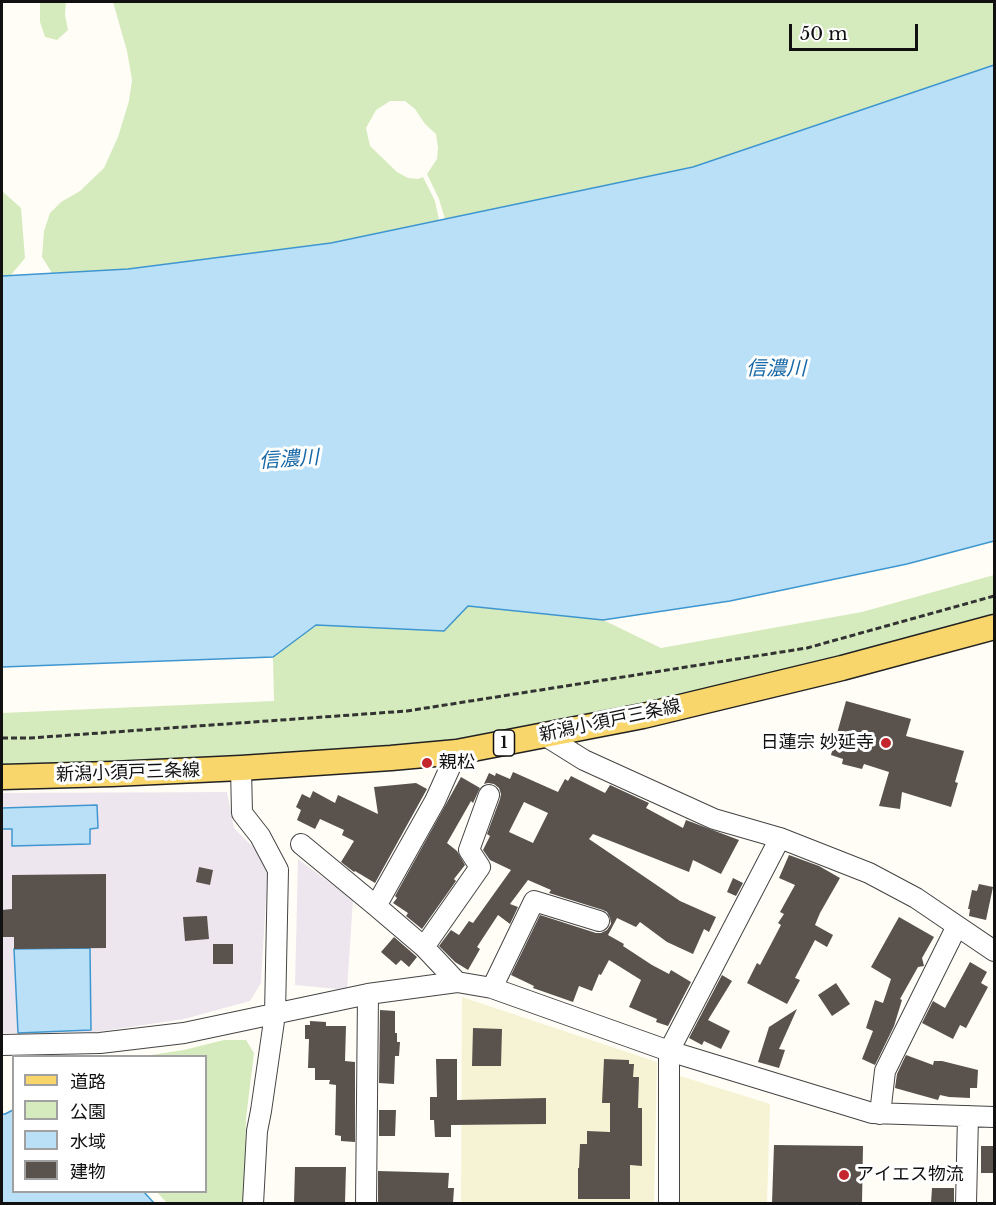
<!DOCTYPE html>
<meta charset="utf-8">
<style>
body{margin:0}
#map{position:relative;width:996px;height:1205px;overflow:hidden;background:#fffdf5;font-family:"Libre Baskerville","Noto Sans JP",serif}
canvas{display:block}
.frame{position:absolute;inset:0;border:3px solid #111;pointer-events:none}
.legend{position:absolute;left:12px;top:1055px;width:195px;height:138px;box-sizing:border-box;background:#fff;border:2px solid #a0a0a0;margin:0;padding:8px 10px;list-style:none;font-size:18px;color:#111}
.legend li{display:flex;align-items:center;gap:12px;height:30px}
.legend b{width:30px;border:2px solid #a0a0a0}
.scale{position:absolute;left:789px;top:24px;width:129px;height:27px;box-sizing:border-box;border:3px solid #111;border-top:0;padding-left:8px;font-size:18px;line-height:21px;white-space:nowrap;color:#111;-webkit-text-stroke:4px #fff;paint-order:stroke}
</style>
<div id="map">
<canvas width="996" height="1205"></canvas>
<div class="frame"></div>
<ul class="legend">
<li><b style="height:8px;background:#f9d66b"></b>道路</li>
<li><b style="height:16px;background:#d5ebbd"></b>公園</li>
<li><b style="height:16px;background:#b9e0f7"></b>水域</li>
<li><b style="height:16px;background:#5a524d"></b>建物</li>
</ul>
<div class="scale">50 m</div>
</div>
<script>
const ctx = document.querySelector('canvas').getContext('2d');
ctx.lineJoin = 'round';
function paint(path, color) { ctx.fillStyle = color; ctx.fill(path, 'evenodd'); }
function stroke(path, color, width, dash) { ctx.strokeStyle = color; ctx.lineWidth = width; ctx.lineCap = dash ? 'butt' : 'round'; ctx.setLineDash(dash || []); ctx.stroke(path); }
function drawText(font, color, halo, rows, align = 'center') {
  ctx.font = font + ' "Libre Baskerville","Noto Sans JP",serif'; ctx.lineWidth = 6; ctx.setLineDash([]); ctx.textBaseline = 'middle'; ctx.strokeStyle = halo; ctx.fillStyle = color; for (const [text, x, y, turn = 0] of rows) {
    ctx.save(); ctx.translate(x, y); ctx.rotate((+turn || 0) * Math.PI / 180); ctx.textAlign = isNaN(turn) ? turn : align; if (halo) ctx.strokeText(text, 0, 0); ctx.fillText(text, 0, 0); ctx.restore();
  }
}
paint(new Path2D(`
 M 227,792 L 234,828 L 268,862 L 261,983 L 250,1001 L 184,1019 L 96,1032 L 2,1033 L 2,793 Z
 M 298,859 L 353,900 L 347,990 L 295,985 Z`), '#eee6ef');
paint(new Path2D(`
 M 462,997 L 657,1062 L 654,1203 L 461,1204 Z
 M 677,1075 L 770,1104 L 767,1203 L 677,1204 Z`), '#f6f3d4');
paint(new Path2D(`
 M 40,2 L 66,2 L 65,15 L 68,30 L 57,40 L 45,37 L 40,22 Z
 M 113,2 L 994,2 L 994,66 L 693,167 L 445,219 L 439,199 L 427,174 L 437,159 L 438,148 L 436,134 L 425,124 L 415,109 L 405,101 L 390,101 L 376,110 L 366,128 L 370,146 L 397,172 L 408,178 L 418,179 L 423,177 L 435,201 L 439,220 L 331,243 L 128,269 L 52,273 L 42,257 L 44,231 L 50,213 L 61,202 L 80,191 L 104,168 L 118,137 L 129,101 L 132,80 L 127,51 Z
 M 2,191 L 21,208 L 25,258 L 11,275 L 2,276 Z
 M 994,575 L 994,620 L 571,722 L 379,751 L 2,769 L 2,713 L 274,701 L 273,657 L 316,625 L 444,631 L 468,606 L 603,620 L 661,648 L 862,612 Z
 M 224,1040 L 246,1040 L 254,1053 L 246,1118 L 244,1203 L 167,1203 L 157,1192 L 206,1192 L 206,1056 L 144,1056 L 184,1050 Z`), '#d5ebbd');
const water = new Path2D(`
 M 994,65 L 994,541 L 907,564 L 730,601 L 603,620 L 468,606 L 444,631 L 316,625 L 273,657 L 2,667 L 2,276 L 128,269 L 331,243 L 693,167 Z
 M 97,805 L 98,828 L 90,829 L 90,844 L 12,846 L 12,829 L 2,829 L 2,808 Z
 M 90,948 L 91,1030 L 18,1033 L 14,949 Z
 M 13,1110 L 14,1192 L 144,1192 L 154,1203 L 2,1203 L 2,1114 L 5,1114 Z`);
paint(water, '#b9e0f7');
stroke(water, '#3f96cf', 1.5);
paint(new Path2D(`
 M 846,701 L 911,719 L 906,736 L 964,751 L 955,782 L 958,783 L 951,807 L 902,792 L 900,809 L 879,806 L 889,772 L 864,764 L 862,769 L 842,764 L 843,759 L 831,755 Z
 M 513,772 L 558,792 L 565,779 L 568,781 L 571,776 L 605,793 L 610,785 L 649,803 L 646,808 L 683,828 L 686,820 L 739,840 L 721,874 L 693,860 L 689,872 L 593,834 L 589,839 L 680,901 L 716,917 L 709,932 L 704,929 L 693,954 L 667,942 L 640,922 L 636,927 L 617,918 L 608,935 L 624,944 L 623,946 L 652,965 L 669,974 L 671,970 L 691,982 L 668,1026 L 656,1022 L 657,1019 L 629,1007 L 641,980 L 609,960 L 601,975 L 599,974 L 592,991 L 579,986 L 573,1002 L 533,988 L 534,986 L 511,975 L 540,915 L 596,933 L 601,933 L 607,930 L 611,924 L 610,918 L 607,912 L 603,910 L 549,893 L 551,890 L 528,880 L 510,904 L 518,907 L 510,924 L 498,915 L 477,947 L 480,949 L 468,970 L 455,962 L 439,946 L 451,930 L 459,935 L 469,921 L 473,923 L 511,870 L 490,860 L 483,850 L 490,836 L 487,834 L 500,799 L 501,794 L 499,788 L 494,784 L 488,783 L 484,784 L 489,773 L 495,776 L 496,773 L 510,779 ZM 524,802 L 548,813 L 533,843 L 509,832 Z
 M 461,777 L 480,788 L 473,803 L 471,801 L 447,843 L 457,851 L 465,865 L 454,879 L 456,881 L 422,929 L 406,916 L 408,913 L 393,903 L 397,898 L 395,896 Z
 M 416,783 L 427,789 L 375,883 L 355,871 L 354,872 L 341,862 L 354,841 L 342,835 L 344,830 L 320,819 L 315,829 L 297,820 L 301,810 L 296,807 L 302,794 L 310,798 L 313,791 L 335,803 L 338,795 L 378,814 L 374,787 Z
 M 789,855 L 819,866 L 840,878 L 820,913 L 815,925 L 833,935 L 827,947 L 815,940 L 795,978 L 800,980 L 787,1004 L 747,983 L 757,963 L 760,965 L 781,925 L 778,923 L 784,914 L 780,912 L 795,885 L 779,878 Z
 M 199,867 L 213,870 L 210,885 L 196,882 Z
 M 106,874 L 106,948 L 14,949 L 14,937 L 2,937 L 2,910 L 12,909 L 12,875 Z
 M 733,878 L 743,883 L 736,896 L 727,892 Z
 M 979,884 L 993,887 L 986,920 L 969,916 L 970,909 L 968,909 L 972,890 L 977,891 Z
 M 207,916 L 209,939 L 185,941 L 183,917 Z
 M 899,917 L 934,937 L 922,958 L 924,966 L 918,967 L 900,999 L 902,1000 L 894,1026 L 875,1065 L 862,1059 L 873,1031 L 866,1028 L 875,1000 L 883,1003 L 891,979 L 871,967 Z
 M 394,937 L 417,957 L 409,967 L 401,960 L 396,965 L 381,952 Z
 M 213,944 L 233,944 L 233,964 L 213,964 Z
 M 970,962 L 987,972 L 981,983 L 988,987 L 966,1028 L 960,1025 L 953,1039 L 922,1023 L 933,1001 L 945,1008 Z
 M 722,975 L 732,981 L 708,1020 L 730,1031 L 721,1049 L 704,1041 L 702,1045 L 689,1038 Z
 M 836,983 L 850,1004 L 832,1016 L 818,995 Z
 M 797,1009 L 779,1049 L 785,1050 L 779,1068 L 758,1062 L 769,1027 Z
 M 380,1010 L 395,1011 L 395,1033 L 397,1033 L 397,1042 L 400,1042 L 399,1056 L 395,1056 L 394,1084 L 379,1083 Z
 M 310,1021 L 326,1022 L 326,1026 L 346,1026 L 345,1061 L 355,1062 L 355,1142 L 341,1141 L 341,1136 L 335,1135 L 336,1085 L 329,1084 L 330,1080 L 315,1080 L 315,1068 L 308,1068 L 309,1039 L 305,1039 L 305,1025 L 310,1025 Z
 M 473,1028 L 502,1029 L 501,1066 L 472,1066 Z
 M 906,1055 L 933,1065 L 934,1061 L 942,1061 L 978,1070 L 977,1088 L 970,1088 L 970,1098 L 949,1097 L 940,1095 L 938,1100 L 895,1088 L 897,1074 Z
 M 436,1059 L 457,1059 L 457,1100 L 546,1098 L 546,1124 L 451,1125 L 451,1137 L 435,1137 L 434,1120 L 430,1120 L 430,1097 L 437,1097 Z
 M 604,1059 L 629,1060 L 629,1064 L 634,1064 L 633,1077 L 639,1077 L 638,1108 L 642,1108 L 642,1166 L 630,1165 L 630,1199 L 578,1199 L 578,1168 L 579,1168 L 580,1144 L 587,1144 L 587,1131 L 610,1132 L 610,1103 L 602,1103 Z
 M 379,1110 L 396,1110 L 395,1136 L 379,1136 Z
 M 774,1145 L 863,1146 L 862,1203 L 772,1203 Z
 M 981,1146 L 994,1146 L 994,1173 L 981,1173 Z
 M 295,1167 L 346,1167 L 345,1203 L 294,1203 Z
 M 378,1171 L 449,1173 L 448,1188 L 454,1188 L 453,1203 L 378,1202 Z
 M 932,1188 L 954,1188 L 954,1203 L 931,1203 Z`), '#5a524d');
const minor = new Path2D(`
 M 544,735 L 584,760 L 714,819 L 780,838 L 869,873 L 916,898 L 994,951
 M 241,768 L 242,813 L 260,836 L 278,870 L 275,1014 L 261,1111 L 257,1131 L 253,1204
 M 301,844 L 376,906 L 424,947 L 457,982
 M 376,906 L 435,801 L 457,752
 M 424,947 L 480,867 L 469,850 L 489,795
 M 492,988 L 534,901 L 599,921
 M 2,1045 L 100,1043 L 184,1033 L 368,994 L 457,982 L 492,988 L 669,1051 L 872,1113 L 994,1117
 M 880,1114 L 885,1071 L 957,926
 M 366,1204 L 368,994
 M 669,1204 L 669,1051 L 780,838
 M 966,1204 L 968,1116`);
const major = new Path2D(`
 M 2,777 L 112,774 L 241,768 L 391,758 L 457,752 L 643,716 L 842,668 L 994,627`);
stroke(minor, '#444', 22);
stroke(major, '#222', 27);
stroke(new Path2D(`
 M 2,738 L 30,738 L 407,711 L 807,648 L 994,596`), '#333', 3, [6, 3]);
stroke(minor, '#fff', 20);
stroke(major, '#f9d66b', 24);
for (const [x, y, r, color] of [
 [886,743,6,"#c4262e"],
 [427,763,6,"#c4262e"],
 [844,1175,6,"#c4262e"]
]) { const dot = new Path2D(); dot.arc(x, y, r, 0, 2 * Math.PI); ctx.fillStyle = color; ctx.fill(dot); stroke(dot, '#fff', 2); }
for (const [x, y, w] of [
 [504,743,21]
]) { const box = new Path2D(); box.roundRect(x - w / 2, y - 13, w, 26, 4.5); ctx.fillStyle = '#fff'; ctx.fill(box); stroke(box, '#111', 1.5); }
drawText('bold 16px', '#111', null, [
 ["1",504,743]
]);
drawText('18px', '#111', '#fff', [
 ["新潟小須戸三条線",610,721,-12],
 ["新潟小須戸三条線",128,773,-2]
]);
drawText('18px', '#111', '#fff', [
 ["日蓮宗 妙延寺",874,743,"right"],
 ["親松",439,763],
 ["アイエス物流",856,1175]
], 'left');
drawText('italic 20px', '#1768a6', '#fff', [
 ["信濃川",776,369],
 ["信濃川",289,460,-4]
]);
</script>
